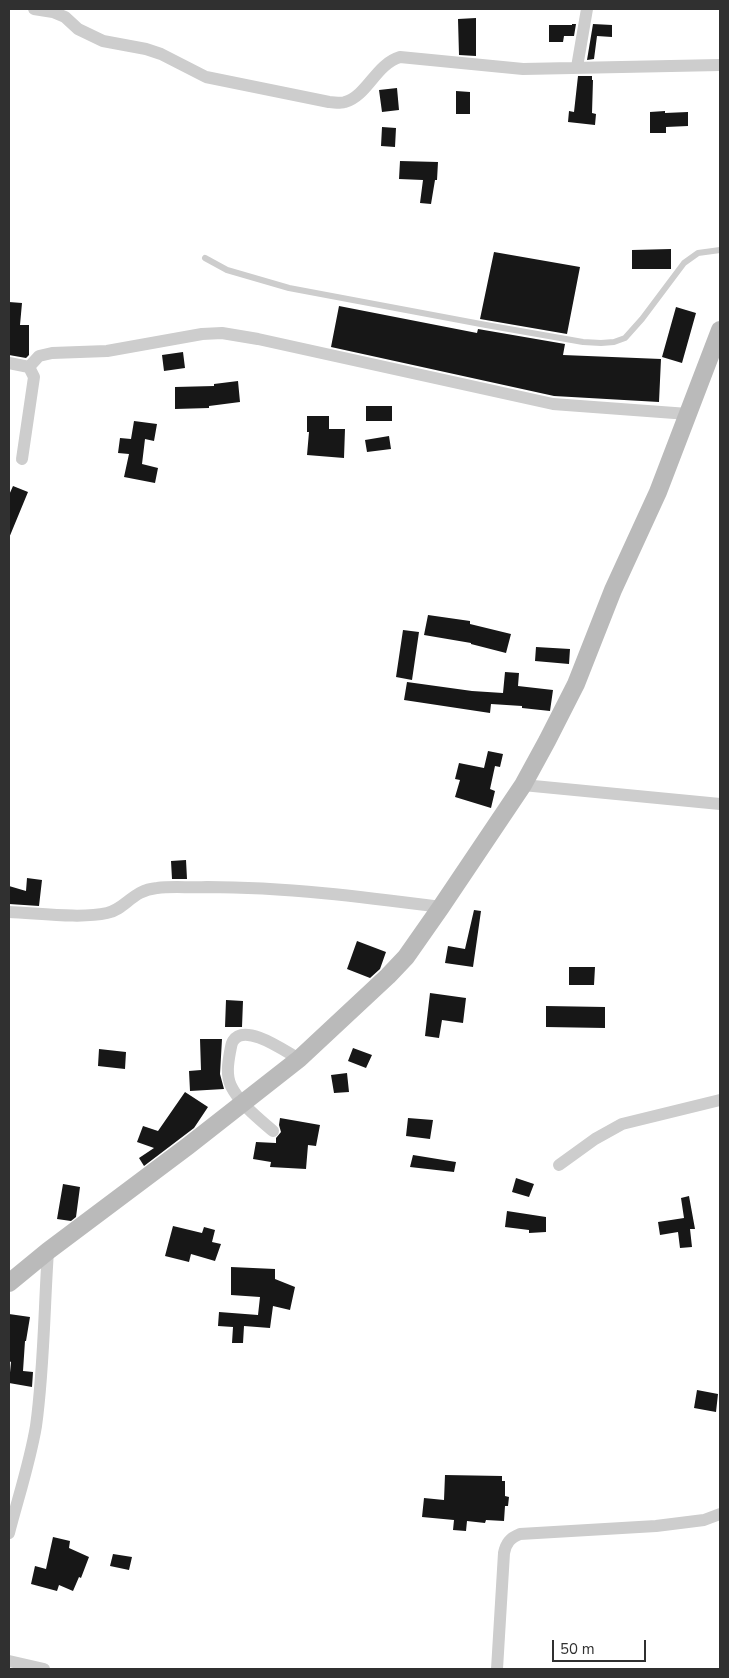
<!DOCTYPE html>
<style>
body{margin:0}
#map{position:relative;width:729px;height:1678px;overflow:hidden;background:#fff;font-family:"Nunito Sans",sans-serif}
canvas{display:block}
.frame{position:absolute;inset:0;border:10px solid #303030;pointer-events:none}
.scale{position:absolute;left:552px;top:1640px;width:94px;height:22px;box-sizing:border-box;border:2px solid #303030;border-top:0;padding-left:6px;font-size:15px;line-height:18px;white-space:nowrap;color:#303030;-webkit-text-stroke:4px #fff;paint-order:stroke}
</style>
<div id="map">
<canvas width="729" height="1678"></canvas>
<div class="frame"></div>
<div class="scale">50 m</div>
</div>
<script>
const ctx = document.querySelector('canvas').getContext('2d');
ctx.lineJoin = 'round';
function paint(path, color) { ctx.fillStyle = color; ctx.fill(path, 'evenodd'); }
function stroke(path, color, width, dash) { ctx.strokeStyle = color; ctx.lineWidth = width; ctx.lineCap = dash ? 'butt' : 'round'; ctx.setLineDash(dash || []); ctx.stroke(path); }
paint(new Path2D(`
 M 476,18 L 476,56 L 459,55 L 458,19 Z
 M 572,24 L 576,24 L 574,36 L 564,36 L 563,42 L 549,42 L 549,25 L 572,25 Z
 M 593,24 L 612,25 L 612,37 L 597,36 L 594,59 L 587,60 Z
 M 578,76 L 592,76 L 592,80 L 593,80 L 592,113 L 596,114 L 595,125 L 568,122 L 569,111 L 574,112 Z
 M 397,88 L 399,110 L 382,112 L 379,90 Z
 M 456,91 L 470,92 L 470,114 L 456,114 Z
 M 665,111 L 665,113 L 688,112 L 688,126 L 666,127 L 666,133 L 650,133 L 650,112 Z
 M 382,127 L 396,128 L 395,147 L 381,146 Z
 M 400,161 L 438,162 L 437,180 L 435,180 L 431,204 L 420,203 L 423,180 L 399,179 Z
 M 671,249 L 671,269 L 632,269 L 632,250 Z
 M 494,252 L 580,267 L 567,334 L 480,319 Z
 M 9,302 L 22,303 L 20,325 L 29,325 L 29,355 L 26,358 L 9,355 Z
 M 339,306 L 477,333 L 478,329 L 565,344 L 563,355 L 661,359 L 659,402 L 554,396 L 331,347 Z
 M 676,307 L 696,313 L 682,363 L 662,357 Z
 M 183,352 L 185,368 L 164,371 L 162,355 Z
 M 238,381 L 240,402 L 209,406 L 209,408 L 175,409 L 175,387 L 214,386 L 214,384 Z
 M 366,406 L 392,406 L 392,421 L 366,421 Z
 M 307,416 L 329,416 L 329,429 L 345,429 L 344,458 L 307,455 L 309,432 L 307,432 Z
 M 134,421 L 157,424 L 154,441 L 145,439 L 142,464 L 158,468 L 155,483 L 124,477 L 129,454 L 118,453 L 120,438 L 131,439 Z
 M 389,436 L 391,449 L 367,452 L 365,440 Z
 M 13,486 L 28,492 L 9,538 L 9,495 Z
 M 428,615 L 470,621 L 470,624 L 511,634 L 506,653 L 471,644 L 471,643 L 424,635 Z
 M 403,630 L 419,632 L 412,680 L 396,677 Z
 M 536,647 L 570,649 L 569,664 L 535,661 Z
 M 505,672 L 519,673 L 518,686 L 553,690 L 550,711 L 522,708 L 522,706 L 491,704 L 490,713 L 404,700 L 407,682 L 472,691 L 503,693 Z
 M 488,751 L 503,754 L 500,767 L 495,766 L 490,789 L 495,791 L 491,808 L 455,797 L 460,780 L 455,779 L 459,763 L 484,768 Z
 M 186,860 L 187,879 L 172,879 L 171,861 Z
 M 27,878 L 42,880 L 39,906 L 9,904 L 9,886 L 26,891 Z
 M 474,910 L 481,911 L 473,967 L 445,963 L 448,946 L 465,949 Z
 M 357,941 L 386,952 L 380,969 L 370,978 L 347,969 Z
 M 569,967 L 595,967 L 594,985 L 569,985 Z
 M 430,993 L 466,998 L 463,1023 L 442,1020 L 439,1038 L 425,1036 Z
 M 226,1000 L 243,1001 L 242,1027 L 225,1027 Z
 M 546,1006 L 605,1007 L 605,1028 L 546,1027 Z
 M 200,1039 L 222,1039 L 220,1074 L 224,1089 L 190,1091 L 189,1071 L 201,1070 Z
 M 353,1048 L 372,1055 L 366,1068 L 348,1061 Z
 M 99,1049 L 126,1052 L 125,1069 L 98,1066 Z
 M 347,1073 L 349,1092 L 334,1093 L 331,1075 Z
 M 185,1092 L 208,1107 L 194,1128 L 144,1166 L 139,1158 L 154,1148 L 137,1142 L 143,1126 L 158,1131 Z
 M 280,1118 L 320,1125 L 316,1146 L 308,1145 L 306,1169 L 270,1167 L 271,1162 L 253,1159 L 256,1142 L 276,1143 L 276,1138 L 281,1132 L 279,1125 Z
 M 408,1118 L 433,1120 L 430,1139 L 406,1136 Z
 M 413,1155 L 456,1162 L 454,1172 L 410,1167 Z
 M 516,1178 L 534,1184 L 529,1197 L 512,1192 Z
 M 63,1184 L 80,1187 L 76,1217 L 71,1221 L 57,1219 Z
 M 689,1196 L 695,1229 L 690,1229 L 692,1247 L 680,1248 L 678,1232 L 660,1235 L 658,1222 L 684,1218 L 681,1198 Z
 M 507,1211 L 546,1217 L 546,1232 L 529,1233 L 529,1230 L 505,1227 Z
 M 173,1226 L 202,1233 L 204,1227 L 215,1230 L 212,1242 L 221,1244 L 215,1261 L 191,1254 L 189,1262 L 165,1256 Z
 M 231,1267 L 275,1269 L 275,1279 L 295,1287 L 290,1310 L 273,1306 L 270,1328 L 244,1326 L 243,1343 L 232,1343 L 233,1327 L 218,1326 L 219,1312 L 258,1315 L 260,1297 L 231,1295 Z
 M 9,1314 L 30,1317 L 26,1341 L 25,1341 L 23,1371 L 33,1372 L 32,1387 L 9,1383 L 11,1362 L 9,1361 Z
 M 697,1390 L 718,1394 L 716,1412 L 694,1408 Z
 M 445,1475 L 502,1476 L 502,1481 L 505,1481 L 505,1496 L 509,1497 L 508,1506 L 505,1506 L 504,1521 L 486,1520 L 485,1523 L 467,1521 L 466,1531 L 453,1530 L 454,1520 L 422,1517 L 424,1498 L 444,1500 Z
 M 53,1537 L 70,1541 L 69,1548 L 89,1557 L 81,1578 L 79,1577 L 73,1591 L 59,1585 L 57,1591 L 31,1584 L 35,1566 L 46,1569 Z
 M 113,1554 L 132,1557 L 129,1570 L 110,1566 Z`), '#171717');
stroke(new Path2D(`
 M 205,258 L 227,270 L 289,288 L 486,325 L 583,342 L 601,343 L 614,342 L 625,338 L 642,319 L 684,263 L 698,253 L 720,250`), '#cdcdcd', 6);
stroke(new Path2D(`
 M 34,9 L 53,12 L 65,17 L 78,29 L 103,41 L 146,49 L 161,54 L 206,77 L 329,102 C 334,102 341,104 345,102 C 367,96 376,64 400,57 L 523,69 L 720,65
 M 577,67 L 587,9
 M 9,363 L 29,367 L 34,377 L 22,459
 M 29,367 L 39,356 L 52,353 L 107,351 L 202,334 L 222,333 L 258,339 L 553,404 L 688,414
 M 523,785 L 720,804
 M 9,912 C 37,913 81,919 107,913 C 126,909 132,890 157,888 C 173,886 190,888 207,887 C 285,887 364,897 441,907
 M 273,1131 C 258,1118 240,1104 231,1086 C 226,1075 228,1063 230,1052 C 231,1048 231,1044 233,1041 C 245,1022 286,1052 299,1059
 M 559,1165 L 595,1139 L 622,1124 L 720,1100
 M 9,1533 C 18,1498 30,1462 36,1426 C 44,1369 44,1309 48,1251
 M 9,1661 L 44,1669
 M 497,1669 L 504,1553 C 506,1543 510,1538 520,1534 L 656,1526 L 704,1520 L 720,1514`), '#cdcdcd', 12);
stroke(new Path2D(`
 M 9,1283 L 48,1251 L 188,1146 L 299,1059 L 388,976 L 406,957 L 441,907 L 523,785 L 547,741 L 576,684 L 613,590 L 658,492 L 720,330`), '#bababa', 18);
</script>
